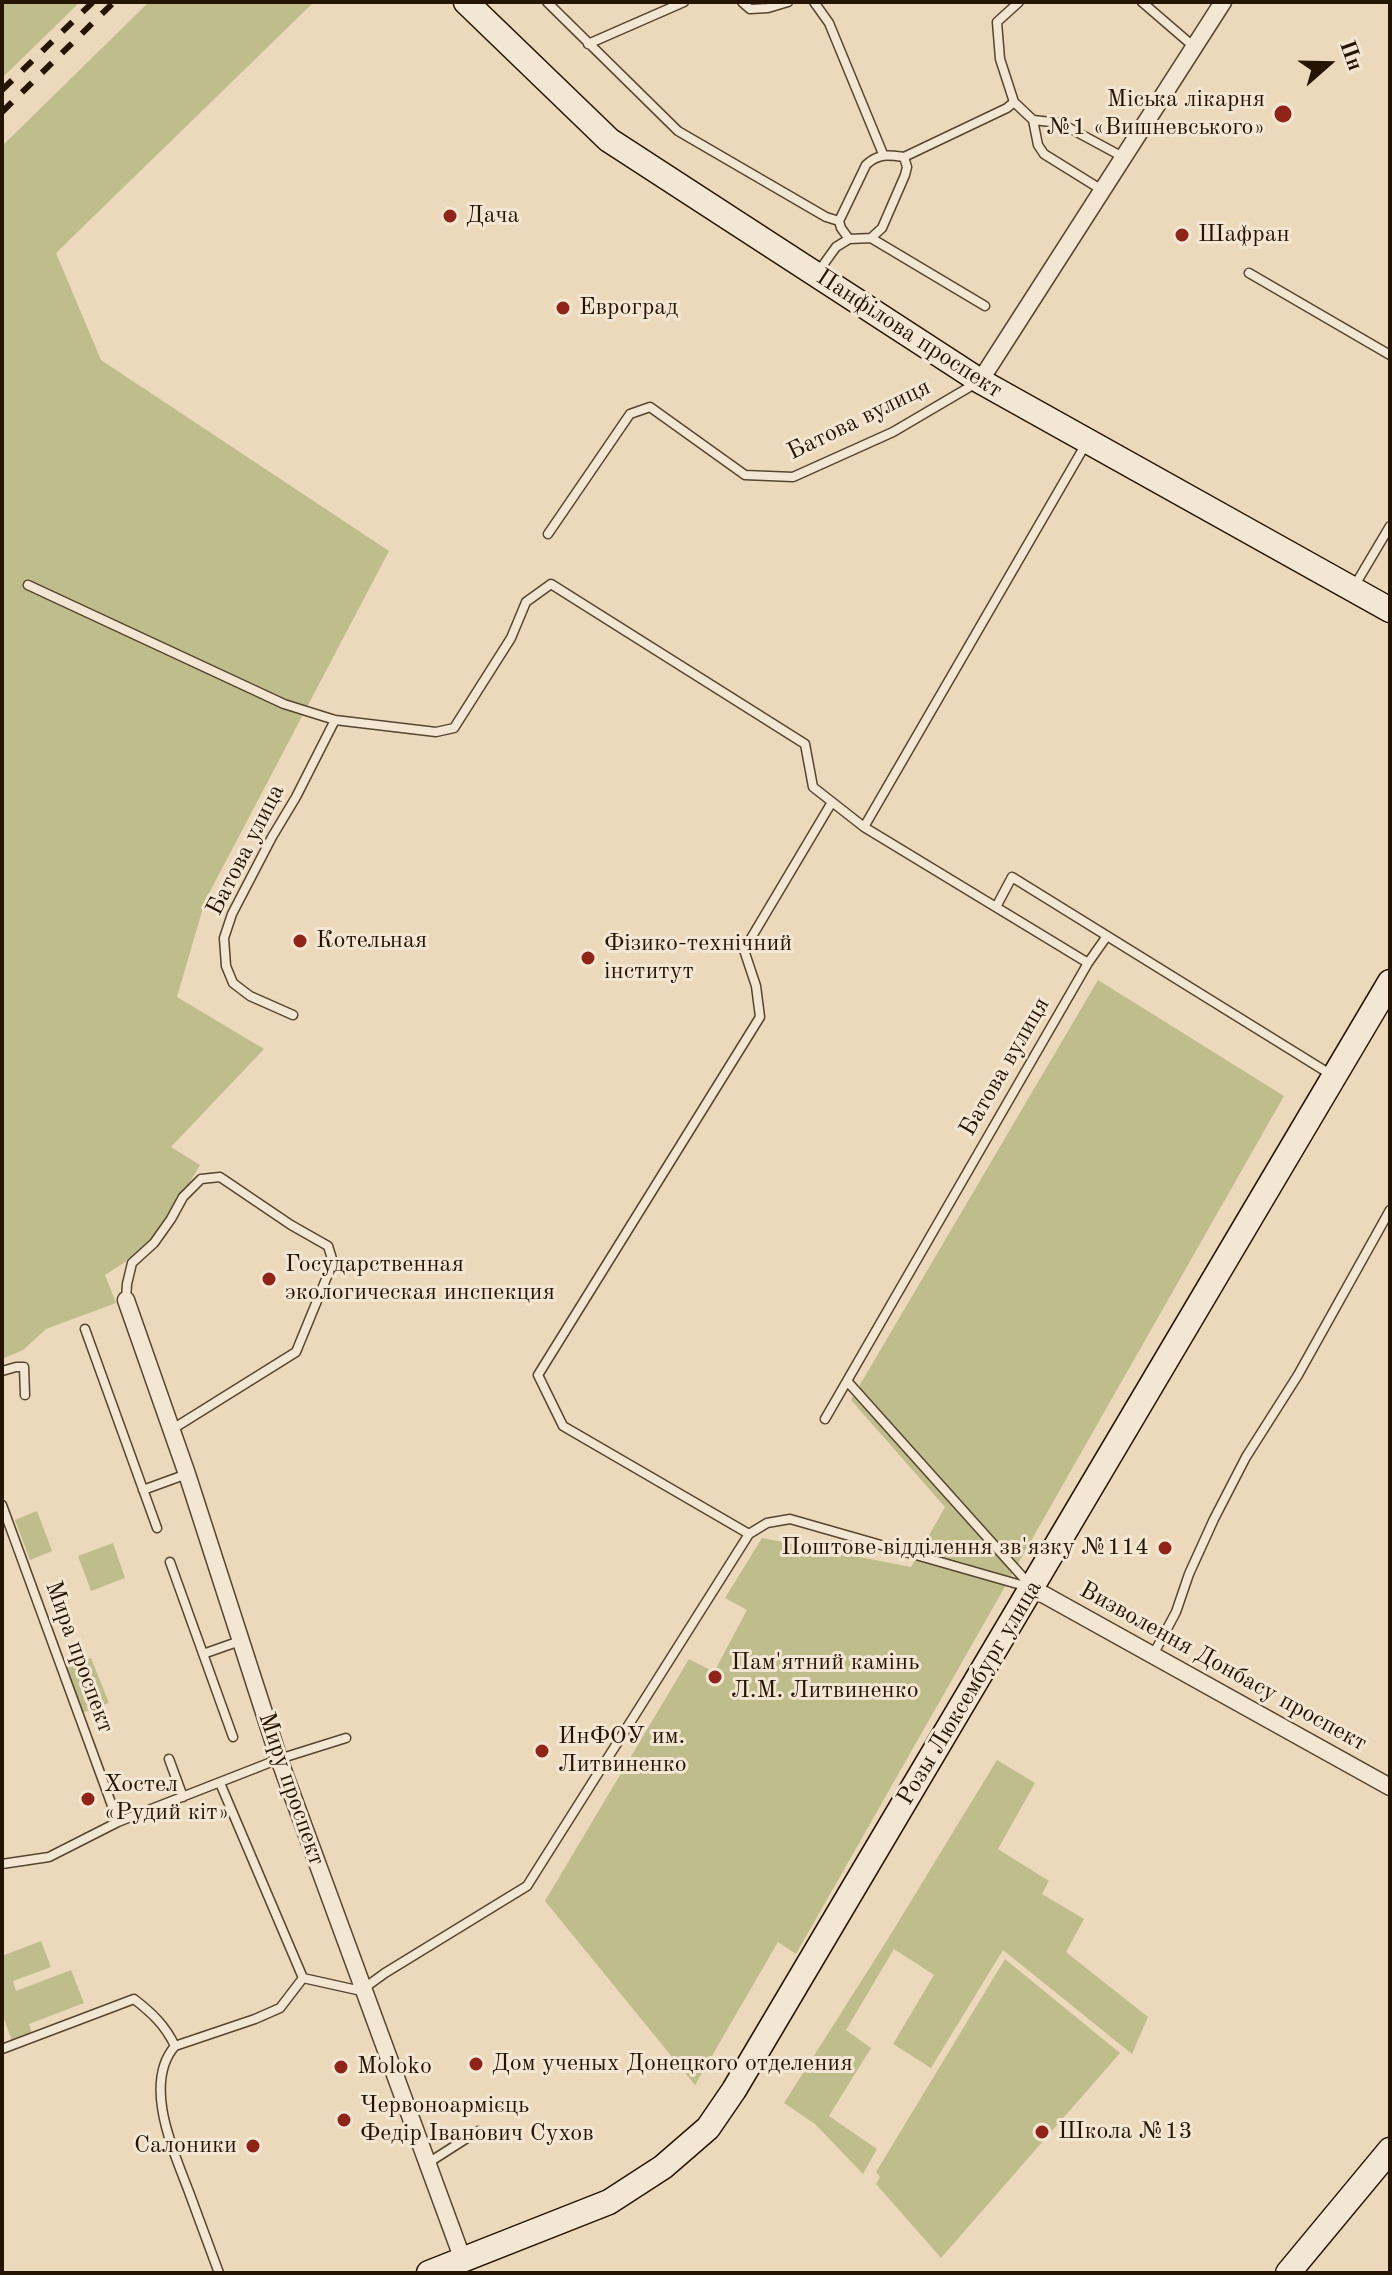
<!DOCTYPE html>
<meta charset="utf-8">
<style>
body{margin:0}
#map{position:relative;width:1392px;height:2275px;overflow:hidden;background:#ecd9bc;font-family:"Old Standard TT",serif}
canvas{display:block}
.frame{position:absolute;inset:0;border:4px solid #251400;pointer-events:none}
.north{position:absolute;left:1288px;top:24px;width:80px;height:80px;-webkit-text-stroke:6px #f3e6d3;paint-order:stroke;rotate:70deg;font-size:22px;font-weight:700;line-height:32px;text-align:center;color:#251400}
.north::after{content:'';display:block;margin:auto;width:28px;height:36px;background:#251400;clip-path:polygon(50% 0,100% 100%,50% 72%,0 100%)}
</style>
<div id="map">
<canvas width="1392" height="2275"></canvas>
<div class="frame"></div>
<div class="north">Пн</div>
</div>
<script>
const ctx = document.querySelector('canvas').getContext('2d');
ctx.lineJoin = 'round';
function paint(path, color) { ctx.fillStyle = color; ctx.fill(path, 'evenodd'); }
function stroke(path, color, width, dash) { ctx.strokeStyle = color; ctx.lineWidth = width; ctx.lineCap = dash ? 'butt' : 'round'; ctx.setLineDash(dash || []); ctx.stroke(path); }
function drawText(font, color, halo, rows, align = 'center') {
  ctx.font = font + ' "Old Standard TT",serif'; ctx.lineWidth = 6; ctx.setLineDash([]); ctx.textBaseline = 'middle'; ctx.strokeStyle = halo; ctx.fillStyle = color; for (const [text, x, y, turn = 0] of rows) {
    ctx.save(); ctx.translate(x, y); ctx.rotate((+turn || 0) * Math.PI / 180); ctx.textAlign = isNaN(turn) ? turn : align; if (halo) ctx.strokeText(text, 0, 0); ctx.fillText(text, 0, 0); ctx.restore();
  }
}
paint(new Path2D(`
 M 2,2 L 80,2 L 2,78 Z
 M 149,2 L 314,2 L 56,253 L 101,360 L 389,551 L 205,901 L 177,997 L 264,1049 L 171,1147 L 200,1165 L 164,1226 L 139,1253 L 105,1275 L 116,1303 L 46,1329 L 23,1350 L 2,1359 L 2,146 Z
 M 1098,980 L 1284,1096 L 796,1954 L 778,1942 L 695,2085 L 545,1901 L 689,1659 L 714,1672 L 747,1610 L 725,1598 L 762,1538 L 911,1567 L 945,1507 L 851,1400 Z
 M 37,1511 L 52,1551 L 30,1560 L 15,1520 Z
 M 113,1543 L 125,1578 L 91,1591 L 78,1556 Z
 M 91,1658 L 109,1703 L 79,1714 L 62,1668 Z
 M 997,1760 L 1035,1783 L 998,1849 L 1049,1881 L 1042,1894 L 1084,1919 L 1066,1952 L 1148,2017 L 1132,2054 L 1003,1950 L 931,2068 L 893,2044 L 934,1975 L 894,1949 L 846,2030 L 871,2048 L 829,2116 L 877,2149 L 863,2174 L 815,2124 L 784,2103 L 886,1942 Z
 M 41,1941 L 51,1967 L 13,1981 L 16,1991 L 71,1970 L 84,2003 L 29,2024 L 32,2033 L 12,2041 L 2,2013 L 2,1956 Z
 M 1005,1959 L 1120,2053 L 941,2258 L 876,2184 L 880,2177 L 876,2172 Z`), '#bfbd8c');
const lane = new Path2D(`
 M 547,2 L 678,131 L 826,217 L 839,221
 M 742,2 L 750,9 L 768,8 L 788,2
 M 814,2 L 829,23 L 883,154
 M 1019,2 L 997,22 L 1000,59 L 1014,102 L 1033,120 L 1038,145 L 1044,154 L 1102,190
 M 1142,2 L 1193,46
 M 588,44 L 684,2
 M 1033,120 L 1060,123 L 1123,157
 M 871,238 L 985,306
 M 849,239 L 841,228 L 839,221 L 866,165 C 878,153 889,155 904,157
 M 818,272 L 836,247 L 849,239 L 871,238 L 882,228 L 905,175 L 907,167 L 904,157 L 1007,108 L 1014,102
 M 1249,273 L 1390,355
 M 548,534 L 630,414 L 650,407 L 745,475 L 793,477 L 893,432 L 978,382
 M 28,585 L 284,704 L 335,720 L 436,732 L 454,728 L 511,638 L 526,602 L 551,584 L 805,744 L 813,787 L 864,827 L 1088,963 L 825,1419
 M 1355,585 L 1390,526
 M 864,827 L 1087,442
 M 996,907 L 1012,877 L 1330,1074
 M 1088,963 L 1107,936
 M 293,1015 L 250,996 L 233,983 L 226,966 L 224,938 L 232,914 L 272,837 L 296,797 L 335,720
 M 126,1300 L 127,1284 L 132,1263 L 154,1243 L 171,1219 L 183,1197 L 201,1179 L 220,1177 L 291,1225 L 328,1246 L 333,1262 L 296,1352 L 171,1430
 M 85,1329 L 157,1528
 M 2,1371 L 16,1367 L 24,1367 L 25,1395
 M 847,1381 L 1029,1584
 M 143,1490 L 187,1474
 M 2,1505 L 118,1822
 M 749,1534 L 563,1426 L 538,1375 L 760,1017 L 756,986 L 744,950 L 832,802
 M 170,1562 L 233,1737
 M 203,1654 L 240,1641
 M 1153,1655 L 1176,1612 L 1189,1574 L 1214,1519 L 1246,1457 L 1298,1375 L 1390,1210
 M 169,1759 L 183,1797
 M 220,1783 L 303,1978 L 357,1990 L 363,1989 L 385,1973 L 527,1886 L 749,1534 L 767,1523 L 790,1519 L 1028,1587
 M 2,1864 L 49,1857 L 118,1822 L 279,1759 L 346,1738
 M 175,2046 C 142,2084 174,2152 189,2192 C 199,2219 209,2246 219,2273
 M 2,2049 L 134,1999 C 152,2013 165,2025 175,2046 L 255,2019 L 280,2008 L 303,1978
 M 428,2163 L 478,2131`);
const street = new Path2D(`
 M 980,381 L 1223,2
 M 126,1300 L 187,1474 L 279,1759 L 463,2260
 M 1032,1588 L 1390,1787`);
const secondary = new Path2D(`
 M 466,2 L 609,140 L 980,381 L 1390,610
 M 429,2273 L 609,2202 L 663,2167 L 708,2128 L 734,2090 L 1390,982
 M 1288,2273 L 1390,2150`);
stroke(lane, '#57452f', 11);
stroke(street, '#57452f', 19);
stroke(secondary, '#251400', 27);
stroke(lane, '#f3e6d3', 8);
stroke(street, '#f3e6d3', 16);
stroke(secondary, '#f3e6d3', 24);
stroke(new Path2D(`
 M 2,90 L 93,2
 M 2,112 L 114,2`), '#251400', 6, [14, 14]);
for (const [x, y, r, color] of [
 [1283,114,10,"#8f2418"],
 [450,216,8,"#8f2418"],
 [1182,235,8,"#8f2418"],
 [563,308,8,"#8f2418"],
 [300,941,8,"#8f2418"],
 [588,958,8,"#8f2418"],
 [269,1279,8,"#8f2418"],
 [1165,1548,8,"#8f2418"],
 [715,1677,8,"#8f2418"],
 [542,1751,8,"#8f2418"],
 [88,1799,8,"#8f2418"],
 [476,2064,8,"#8f2418"],
 [341,2067,8,"#8f2418"],
 [344,2120,8,"#8f2418"],
 [1042,2132,8,"#8f2418"],
 [253,2146,8,"#8f2418"]
]) { const dot = new Path2D(); dot.arc(x, y, r, 0, 2 * Math.PI); ctx.fillStyle = color; ctx.fill(dot); stroke(dot, '#f3e6d3', 3); }
drawText('24px', '#251400', '#f3e6d3', [
 ["Міська лікарня",1265,100,"right"],
 ["№1 «Вишневського»",1265,128,"right"],
 ["Дача",466,216],
 ["Шафран",1198,235],
 ["Евроград",579,308],
 ["Котельная",316,941],
 ["Фізико-технічний",604,944],
 ["інститут",604,972],
 ["Государственная",285,1265],
 ["экологическая инспекция",285,1293],
 ["Поштове відділення зв'язку №114",1149,1548,"right"],
 ["Пам'ятний камінь",731,1663],
 ["Л.М. Литвиненко",731,1691],
 ["ИнФОУ им.",558,1737],
 ["Литвиненко",558,1765],
 ["Хостел",104,1785],
 ["«Рудий кіт»",104,1813],
 ["Дом ученых Донецкого отделения",492,2064],
 ["Moloko",357,2067],
 ["Червоноармієць",360,2106],
 ["Федір Іванович Сухов",360,2134],
 ["Школа №13",1058,2132],
 ["Салоники",237,2146,"right"]
], 'left');
drawText('24px', '#251400', '#f3e6d3', [
 ["Панфілова проспект",909,334,33],
 ["Батова вулиця",859,420,-26],
 ["Батова улица",246,850,-63],
 ["Батова вулиця",1005,1067,-60],
 ["Мира проспект",79,1657,70],
 ["Визволення Донбасу проспект",1223,1667,29],
 ["Розы Люксембург улица",970,1693,-59],
 ["Миру проспект",291,1789,71]
]);
</script>
